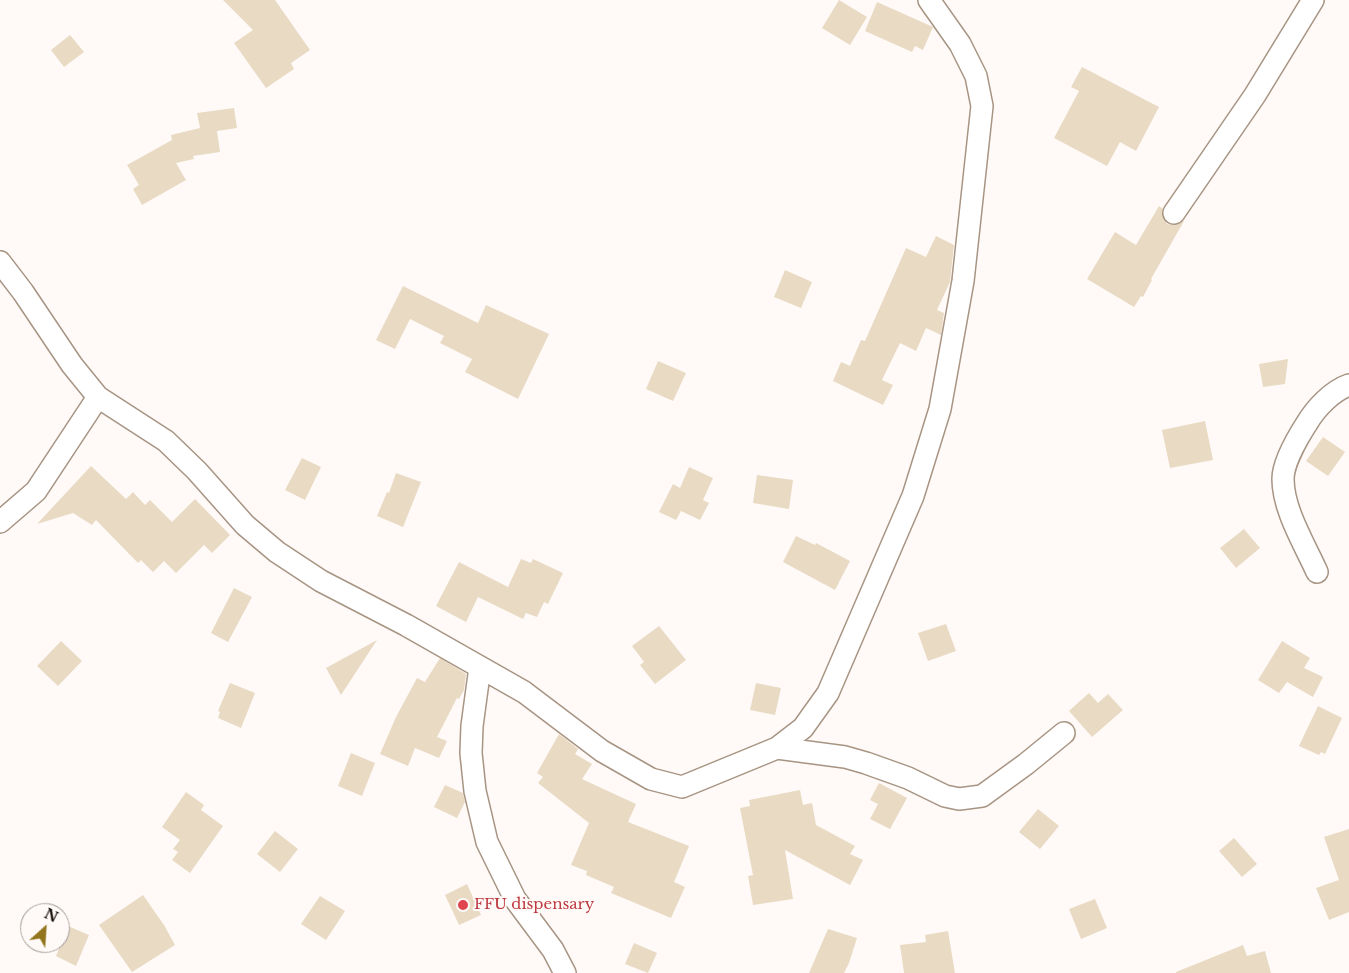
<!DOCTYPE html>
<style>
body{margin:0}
#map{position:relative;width:1349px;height:973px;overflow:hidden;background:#fffaf7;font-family:"Libre Baskerville",serif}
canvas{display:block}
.north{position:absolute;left:20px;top:903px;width:50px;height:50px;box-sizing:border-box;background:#fffaf7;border:1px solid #a19c97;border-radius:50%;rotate:26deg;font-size:14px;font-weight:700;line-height:20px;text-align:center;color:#150f08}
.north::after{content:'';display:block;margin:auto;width:18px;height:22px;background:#92751c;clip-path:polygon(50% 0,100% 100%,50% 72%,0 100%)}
</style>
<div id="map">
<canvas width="1349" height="973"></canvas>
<div class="north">N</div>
</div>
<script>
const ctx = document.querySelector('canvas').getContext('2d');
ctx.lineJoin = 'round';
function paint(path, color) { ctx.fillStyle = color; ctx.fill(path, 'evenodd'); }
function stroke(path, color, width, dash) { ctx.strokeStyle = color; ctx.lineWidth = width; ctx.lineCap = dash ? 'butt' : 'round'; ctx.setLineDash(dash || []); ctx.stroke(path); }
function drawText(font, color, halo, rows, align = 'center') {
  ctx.font = font + ' "Libre Baskerville",serif'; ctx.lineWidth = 4; ctx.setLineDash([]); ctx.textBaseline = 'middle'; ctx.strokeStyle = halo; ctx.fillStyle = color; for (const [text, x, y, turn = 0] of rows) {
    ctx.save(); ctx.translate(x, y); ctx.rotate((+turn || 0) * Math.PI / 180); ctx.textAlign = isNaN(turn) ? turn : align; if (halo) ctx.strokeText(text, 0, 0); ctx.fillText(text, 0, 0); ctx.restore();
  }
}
paint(new Path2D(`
 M 223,0 L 275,0 L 310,50 L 291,63 L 294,69 L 266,88 L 234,43 L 253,30 Z
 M 839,0 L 867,17 L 850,45 L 822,28 Z
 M 877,2 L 933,27 L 923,50 L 915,46 L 912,52 L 865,31 Z
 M 70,35 L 84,52 L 64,67 L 51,50 Z
 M 1082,67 L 1159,107 L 1136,151 L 1120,142 L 1107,166 L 1054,138 L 1079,91 L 1071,87 Z
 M 234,108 L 237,128 L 217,131 L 220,152 L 193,156 L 194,159 L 176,163 L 186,180 L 142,205 L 133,189 L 139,185 L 127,165 L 172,140 L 171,135 L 200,128 L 197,113 Z
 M 1159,206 L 1163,209 L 1163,218 L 1167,224 L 1174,225 L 1184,221 L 1151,279 L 1152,280 L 1143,297 L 1141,296 L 1134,307 L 1087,279 L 1115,232 L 1136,245 Z
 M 936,236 L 954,245 L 950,282 L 937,310 L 944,313 L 941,335 L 926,328 L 916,351 L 900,343 L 882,380 L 893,385 L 883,405 L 833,381 L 841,362 L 850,366 L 861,340 L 865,341 L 906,248 L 926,257 Z
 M 785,270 L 812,282 L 801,308 L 774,297 Z
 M 403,286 L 478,323 L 486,305 L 549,334 L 518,399 L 465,372 L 472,359 L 440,343 L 444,336 L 410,319 L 395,349 L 376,340 Z
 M 1288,359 L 1285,384 L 1263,387 L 1259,364 Z
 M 658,361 L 686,373 L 673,401 L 646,389 Z
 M 1205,421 L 1213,460 L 1170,468 L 1162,430 Z
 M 1323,437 L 1345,452 L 1328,476 L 1306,461 Z
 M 302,458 L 321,467 L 305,500 L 285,490 Z
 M 91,466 L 126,499 L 133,492 L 145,505 L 150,500 L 172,522 L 195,499 L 230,535 L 212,553 L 204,545 L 176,573 L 164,561 L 153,572 L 141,560 L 138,563 L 96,520 L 92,525 L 73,513 L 37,524 Z
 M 689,467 L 713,478 L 703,500 L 709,503 L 700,520 L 681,511 L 676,520 L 659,512 L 673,484 L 680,488 Z
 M 396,473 L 421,482 L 403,527 L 377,516 L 387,492 L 389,493 Z
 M 757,475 L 793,480 L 789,509 L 753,503 Z
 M 1244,529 L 1260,548 L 1236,568 L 1220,548 Z
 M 796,536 L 815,545 L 816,543 L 850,561 L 835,590 L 783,562 Z
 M 521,559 L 531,563 L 533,559 L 563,573 L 548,604 L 544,602 L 537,617 L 526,613 L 523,619 L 478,597 L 466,622 L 436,606 L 459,562 L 508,587 Z
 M 234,588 L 252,597 L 228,642 L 211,633 Z
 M 946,624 L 956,651 L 928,661 L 918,633 Z
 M 659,626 L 686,660 L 655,684 L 640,665 L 644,662 L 632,646 Z
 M 377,640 L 341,695 L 326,668 Z
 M 61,641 L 82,661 L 58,686 L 37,666 Z
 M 1282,641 L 1310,658 L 1304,668 L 1323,677 L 1313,697 L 1287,682 L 1279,693 L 1258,680 Z
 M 440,658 L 466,674 L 464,690 L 459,699 L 457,698 L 437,737 L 447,741 L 439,758 L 415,748 L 408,766 L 380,754 L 396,717 L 417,678 L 425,682 Z
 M 230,683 L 255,693 L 241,728 L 218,718 L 220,712 L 218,711 Z
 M 756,683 L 781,688 L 775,715 L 750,710 Z
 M 1089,693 L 1098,703 L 1108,694 L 1123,710 L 1092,737 L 1069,711 Z
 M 1318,706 L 1342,718 L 1325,754 L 1321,752 L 1319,755 L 1299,746 Z
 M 559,734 L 578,749 L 575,754 L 592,764 L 582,779 L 636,804 L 628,822 L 689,846 L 674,882 L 685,887 L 671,918 L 611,893 L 614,887 L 586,875 L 587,871 L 571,865 L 589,823 L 538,783 L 543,777 L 537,773 Z
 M 351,753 L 375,763 L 362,796 L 338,786 Z
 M 879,783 L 907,798 L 890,829 L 870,819 L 878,804 L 870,800 Z
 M 445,785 L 463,793 L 465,802 L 457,818 L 434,807 Z
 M 800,790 L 803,805 L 812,803 L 816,825 L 855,846 L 850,854 L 863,860 L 850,885 L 785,850 L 793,899 L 753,905 L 748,876 L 753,875 L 740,808 L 750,806 L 749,800 Z
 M 186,792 L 204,805 L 201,810 L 223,826 L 190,873 L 172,860 L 178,852 L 173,849 L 180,840 L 162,827 Z
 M 1038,809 L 1059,826 L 1040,849 L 1019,832 Z
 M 1349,829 L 1349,912 L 1329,920 L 1316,888 L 1339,880 L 1324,837 Z
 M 275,831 L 298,849 L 280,872 L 257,854 Z
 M 1234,838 L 1257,864 L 1242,877 L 1219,851 Z
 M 467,884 L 481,915 L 459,925 L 445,895 Z
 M 143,895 L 164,925 L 175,945 L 132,972 L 99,925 Z
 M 320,896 L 345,911 L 326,940 L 301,924 Z
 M 1095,899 L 1107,928 L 1081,939 L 1069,909 Z
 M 68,926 L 89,935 L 76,966 L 56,956 Z
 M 828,929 L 857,938 L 849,963 L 844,973 L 809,973 Z
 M 948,931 L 955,973 L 904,973 L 900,945 L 926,942 L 925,935 Z
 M 634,943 L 657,953 L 648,973 L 625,964 Z
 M 1243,945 L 1247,956 L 1265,951 L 1271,973 L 1176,973 L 1176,972 Z`), '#e9dac4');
const minor = new Path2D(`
 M 1174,213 L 1255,95 L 1313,0
 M 0,262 L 23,292 L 72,365 L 98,397 L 166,441 L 197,471 L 245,525 L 277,552 L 321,581 L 406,625 L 524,692 L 602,751 L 651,779 L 682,787 L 777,748 L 803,728 L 828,693 L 913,496 L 940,409 L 963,281 L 982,106 L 976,76 L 960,44 L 929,0
 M 0,522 L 36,491 L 98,397
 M 1317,572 C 1305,545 1283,510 1283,479 C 1283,463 1298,437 1307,423 C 1316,408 1332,391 1349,385
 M 480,667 L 472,726 L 471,753 L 475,791 L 487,842 L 515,899 L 553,950 L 565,973
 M 777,748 L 845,757 L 866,763 L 908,778 L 945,796 L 959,799 L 982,796 L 1026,764 L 1064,733`);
stroke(minor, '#a79483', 24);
stroke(minor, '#fff', 21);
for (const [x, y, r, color] of [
 [463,905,6,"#e0444e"]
]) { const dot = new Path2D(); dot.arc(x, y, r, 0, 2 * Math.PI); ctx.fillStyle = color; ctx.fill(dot); stroke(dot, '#fffaf7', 2); }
drawText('15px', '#be3a42', '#fffaf7', [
 ["FFU dispensary",474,905]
], 'left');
</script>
